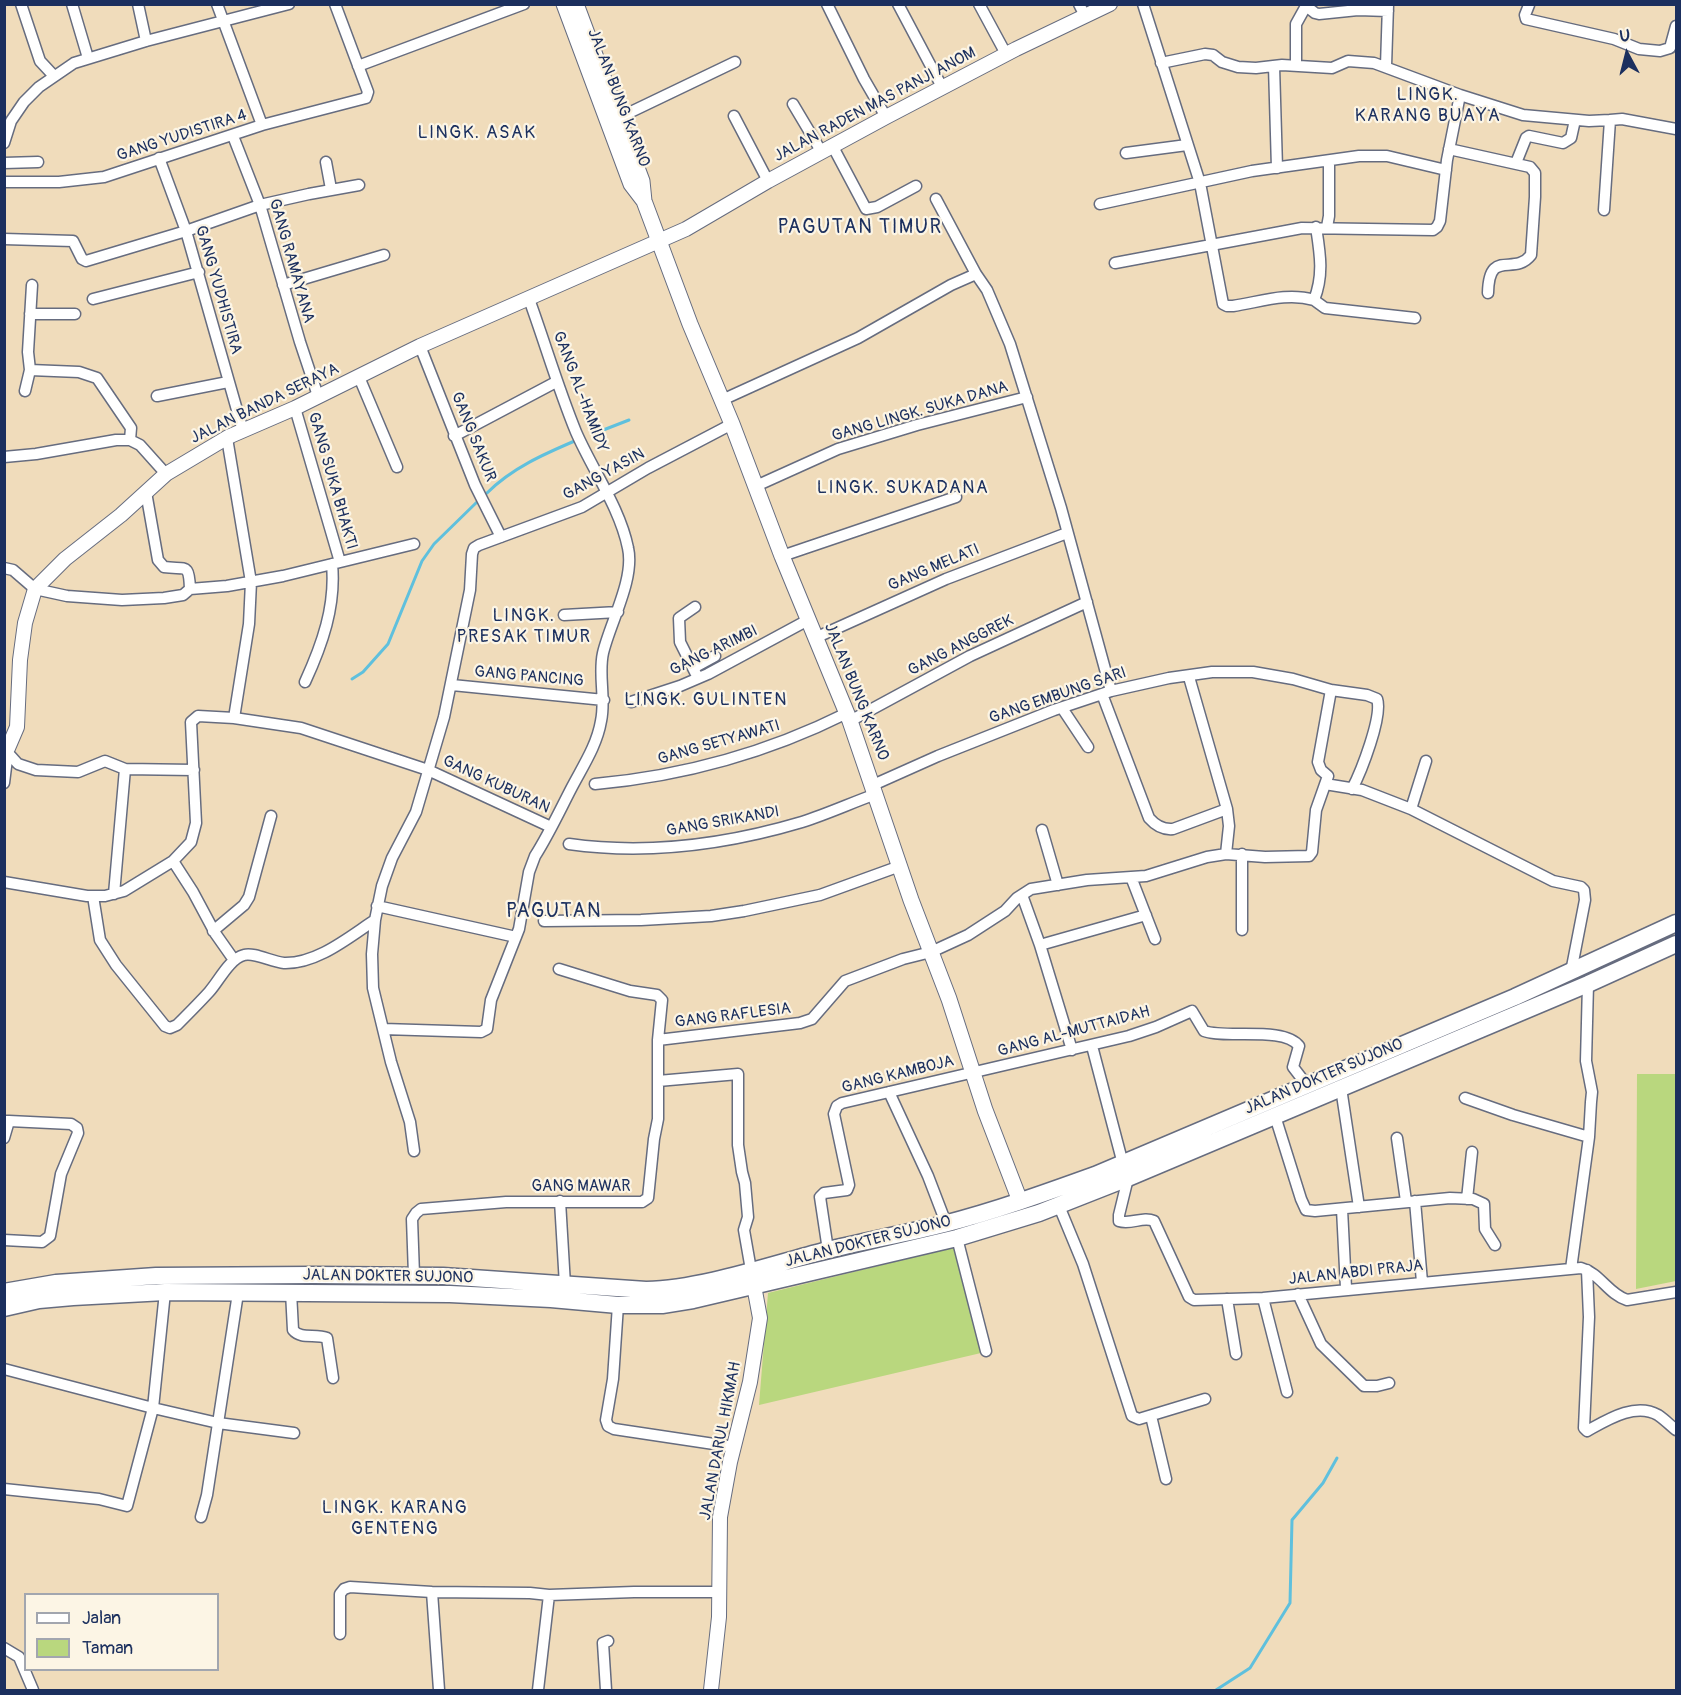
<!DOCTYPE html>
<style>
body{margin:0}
#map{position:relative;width:1681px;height:1695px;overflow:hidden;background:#f0dcbb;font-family:Pangolin,sans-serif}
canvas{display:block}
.frame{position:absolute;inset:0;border:6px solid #1b2f5e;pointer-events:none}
.legend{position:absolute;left:24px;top:1593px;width:195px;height:78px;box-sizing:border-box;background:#fcf5e5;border:2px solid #a2a6af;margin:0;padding:8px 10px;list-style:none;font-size:18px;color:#1b2f5e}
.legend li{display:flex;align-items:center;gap:12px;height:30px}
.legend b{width:30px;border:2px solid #a2a6af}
.north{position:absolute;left:1597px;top:24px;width:60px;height:60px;-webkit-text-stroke:4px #fcf5e5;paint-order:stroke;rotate:353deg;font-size:16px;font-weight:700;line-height:24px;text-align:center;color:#1b2f5e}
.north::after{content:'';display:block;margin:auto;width:21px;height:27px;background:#1b2f5e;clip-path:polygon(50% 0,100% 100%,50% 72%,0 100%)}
</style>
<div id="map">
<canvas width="1681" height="1695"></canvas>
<div class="frame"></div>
<ul class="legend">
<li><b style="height:8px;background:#fff"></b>Jalan</li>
<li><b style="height:16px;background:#b9d77e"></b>Taman</li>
</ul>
<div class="north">U</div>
</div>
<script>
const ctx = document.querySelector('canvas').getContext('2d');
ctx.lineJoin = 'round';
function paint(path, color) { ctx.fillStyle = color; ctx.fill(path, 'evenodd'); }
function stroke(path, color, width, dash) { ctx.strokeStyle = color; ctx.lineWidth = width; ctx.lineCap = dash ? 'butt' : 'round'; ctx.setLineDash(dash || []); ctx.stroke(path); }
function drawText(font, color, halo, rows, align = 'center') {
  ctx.font = font + ' Pangolin,sans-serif'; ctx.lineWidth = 4.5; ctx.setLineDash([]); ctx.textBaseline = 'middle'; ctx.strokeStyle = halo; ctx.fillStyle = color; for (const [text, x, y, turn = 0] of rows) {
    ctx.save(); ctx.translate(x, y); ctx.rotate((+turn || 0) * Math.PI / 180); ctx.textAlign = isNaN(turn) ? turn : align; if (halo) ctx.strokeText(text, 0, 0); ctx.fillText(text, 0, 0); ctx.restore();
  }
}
paint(new Path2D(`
 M 1637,1074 L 1676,1074 L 1676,1281 L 1636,1289 Z
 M 955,1247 L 981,1353 L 759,1405 L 768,1293 Z`), '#b9d77e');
stroke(new Path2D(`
 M 593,434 L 629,420
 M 487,493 C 512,468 544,454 577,440
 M 352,679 L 363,672 L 388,644 L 422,561 L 434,544 L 478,501
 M 1216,1690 L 1250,1668 L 1290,1603 L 1292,1520 L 1323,1483 L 1337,1458`), '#5fc0dd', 3);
const minor = new Path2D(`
 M 21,4 L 40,61 L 54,76
 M 72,4 L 88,58
 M 138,4 L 146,41
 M 217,4 L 262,125
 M 827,4 L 864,79 L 886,117
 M 898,4 L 942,87
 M 979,4 L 1006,54
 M 1079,4 L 1085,16
 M 1143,4 L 1200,183 L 1223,304 L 1227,306 L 1233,306 C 1260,302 1287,292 1314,300 C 1324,275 1320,253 1316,227
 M 1529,5 L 1525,15 L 1526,19 L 1614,39 L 1639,49 L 1660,51 L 1670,48 L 1676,26
 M 1306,6 L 1315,13 L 1319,14 L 1358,10 L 1388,11
 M 1161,63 L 1205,54 L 1213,55 L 1222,62 L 1238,67 L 1256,68 L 1282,65 L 1332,68 L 1348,61 L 1374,63 L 1460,95 L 1523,115 L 1589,121 L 1610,120 L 1604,210
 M 358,66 L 524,4
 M 1274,66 L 1277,168
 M 1296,66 L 1296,24 L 1306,6
 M 1386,66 L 1388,5
 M 793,104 L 821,151
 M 734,116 L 768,181
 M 614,120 L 735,62
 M 1610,120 L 1622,119 L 1676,129
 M 233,136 L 260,205 L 300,342 L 318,396
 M 4,143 L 11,121 L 24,102 L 39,87 L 74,63 L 146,41 L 289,4
 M 832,145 L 866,209 L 877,207 L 916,186
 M 1449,149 L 1530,167 L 1535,173 L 1535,197 L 1531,255 C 1514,277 1489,247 1488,293
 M 1126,153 L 1187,145
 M 159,158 L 186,231 L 243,431
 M 326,162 L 331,189
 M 4,163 L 38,162
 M 1516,163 L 1526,138 L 1529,136 L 1563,143 L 1571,138 L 1575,120
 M 4,182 L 59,182 L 104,177 L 262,125 L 366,98 L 368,92 L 335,4
 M 936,199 L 976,274 L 987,290 L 1010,344 L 1061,508 L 1111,691
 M 1100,204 L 1252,171 L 1359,156 L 1387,156 L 1446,170
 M 1327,227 L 1329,216 L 1329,161
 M 4,239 L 73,241 L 82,259 L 86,261 L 186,231 L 260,205 L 309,194 L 359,185
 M 1115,263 L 1302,228 L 1433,230 L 1437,227 L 1440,221 L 1447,160 L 1460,95
 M 32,285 L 28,352 L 30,370 L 79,372 L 97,378 L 131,428 L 130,440
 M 283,285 L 384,255
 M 93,299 L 199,272
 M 1314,300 L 1325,308 L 1415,318
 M 30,314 L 75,314
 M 420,346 L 475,485 L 501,537
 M 359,377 L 397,467
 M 25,391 L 30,370
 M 157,396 L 228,382
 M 722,400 L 858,338 L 951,285 L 976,274
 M 295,408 L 340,562
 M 454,436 L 556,382
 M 227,438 L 251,582 L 249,624 L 234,718
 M 4,457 L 36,454 L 116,440 L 130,440 L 140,445 L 166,474
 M 756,486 L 838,449 L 917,425 L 1027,397
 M 146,492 L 158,560 L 164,567 C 186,570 189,562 190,589
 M 782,556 L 956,497
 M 4,568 L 13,570 L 35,589 L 67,596 L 122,600 L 164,598 L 183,595 L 190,589 L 227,586 L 283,576 L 414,544
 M 695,607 L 679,618 L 680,642 L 698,678
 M 564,615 L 618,612
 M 815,638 L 946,579 L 1067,533
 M 693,668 L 715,656
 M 1189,677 L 1227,809 L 1229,826 L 1226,854
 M 305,682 C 322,645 336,606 332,564
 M 452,685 L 604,700
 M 1102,694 L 1149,818 C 1156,826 1163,830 1173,829 L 1227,809
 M 631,702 L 680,686 L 708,674 L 808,620
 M 1062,708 L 1088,747
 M 850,721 L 970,656 L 1087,602
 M 9,754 L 18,764 L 36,770 L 78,772 L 105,761 L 125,769 L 194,770
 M 4,783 L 8,751
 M 595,784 C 684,776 767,753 847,713
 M 1325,784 L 1362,790 L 1411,809 L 1553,881 L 1581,887 L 1584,890 L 1585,900 L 1571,972
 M 873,785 L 938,756 L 1054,710 L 1111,691 L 1169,678 L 1212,672 L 1253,672 L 1293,679 L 1331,690 L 1367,695 L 1377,699 C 1383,716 1361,772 1352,789
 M 1411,809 L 1426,761
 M 1042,830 L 1058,885
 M 569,844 C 647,855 728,844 802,822 C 827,814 851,803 876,794
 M 1242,854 L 1242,930
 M 173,861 L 193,892 L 215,933 L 234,960
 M 1131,877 L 1155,939
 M 4,882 L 87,896 L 105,896 L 124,891 L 173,861 L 191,842 L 196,823 L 191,722 L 198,716 L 234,718 L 301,728 L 428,770 L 551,827
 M 114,894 L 125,769
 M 1022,895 L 1040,945 L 1072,1050
 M 93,896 L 100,940 L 116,965 L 165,1026 L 170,1028 L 177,1025 C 188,1014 199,1003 209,992 C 219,981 229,959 244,955 C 254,952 272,962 284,963 C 317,964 349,937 375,920
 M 377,906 L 516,937
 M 544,921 L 641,920 L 711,916 L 744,911 L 820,895 L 900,866
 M 213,931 L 244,905 L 249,897 L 271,816
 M 1040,945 L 1146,915
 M 383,1029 L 481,1032 L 487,1029 L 491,1000 L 519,929 L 529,872 L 535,856 C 549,834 560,810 572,787 C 583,766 597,745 601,721 C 606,698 598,675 603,653 C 610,623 635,579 628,548 C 620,508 592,469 576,432 C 558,388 545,343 529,299
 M 658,1040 L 800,1023 L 812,1019 L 845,981 L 903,959 L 931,952 L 968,935 L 1005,911 L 1017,898 L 1031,889 L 1087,880 L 1146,876 L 1207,857 L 1226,854 L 1265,857 L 1309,856 L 1312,852 L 1316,810 L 1328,776 L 1321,770 L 1318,762 L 1331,690
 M 1092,1046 L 1123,1164
 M 658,1081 L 738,1074 L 738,1145 L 742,1172 L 745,1183 L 748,1217 L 744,1230 L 751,1270
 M 1341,1088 L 1359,1207
 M 889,1092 L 928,1176 L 946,1223
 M 1465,1098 L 1513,1115 L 1589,1137
 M 1275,1116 L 1301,1199 L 1306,1210 L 1315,1211 L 1450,1198 L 1473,1199 L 1484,1204 L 1485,1229 L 1495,1245
 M 4,1121 L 9,1121 L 4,1138
 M 1397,1138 L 1406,1201
 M 414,1151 L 410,1122 L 391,1062 L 373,988 L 372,954 L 375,920 L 382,886 L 392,858 L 416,812 L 444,717 L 470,590 L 472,554 L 474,548 L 479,545 L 582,507 L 648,468 L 732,424
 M 1128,1178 L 1119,1215 L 1119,1221 C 1131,1225 1143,1216 1154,1221 L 1189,1297 L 1194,1300 L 1263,1298 L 1581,1268 C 1600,1273 1608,1294 1627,1300 L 1676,1292
 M 1467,1199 L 1472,1152
 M 560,1201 L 565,1285
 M 1415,1201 L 1422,1282
 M 1059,1206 L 1083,1264 L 1132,1416 L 1139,1419 L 1205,1399
 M 1342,1209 L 1346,1288
 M 957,1238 L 986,1351
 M 4,1240 L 42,1242 L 50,1236 L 61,1174 L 78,1133 L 77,1128 L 71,1124 L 9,1121
 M 828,1250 L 820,1197 L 824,1193 L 847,1190 L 849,1185 L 834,1114 L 837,1106 L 842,1103 L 1129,1036 L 1156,1027 L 1192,1011 L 1204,1031 C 1226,1039 1284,1026 1299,1046 L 1293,1067 L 1306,1084
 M 1571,1269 L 1589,1137 L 1591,1102 L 1592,1092 L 1586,1061 L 1588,984
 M 1587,1270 L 1589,1317 L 1584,1428 L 1587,1431 C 1607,1420 1635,1402 1658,1415 C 1664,1419 1670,1425 1676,1430
 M 414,1275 L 412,1219 L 416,1213 L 421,1209 L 506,1202 L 642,1202 L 648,1198 L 654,1139 L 658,1119 L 658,1040 L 662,1000 L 657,995 L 630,991 L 559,969
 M 291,1292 L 293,1330 C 301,1340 316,1333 327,1338 L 333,1378
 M 1298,1294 L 1321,1344 L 1364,1386 L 1377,1386 L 1389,1383
 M 1263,1298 L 1287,1392
 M 1227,1299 L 1236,1354
 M 618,1305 L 613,1379 L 606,1420 L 608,1426 L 614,1429 L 734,1447
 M 4,1369 L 153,1408 L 218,1423 L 294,1433
 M 1151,1416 L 1166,1479
 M 4,1489 L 99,1499 L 127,1506 L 153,1408 L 165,1292
 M 201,1517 L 207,1495 L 238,1293
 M 432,1592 L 439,1690
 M 340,1634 L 340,1594 L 344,1589 L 350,1587 L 432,1592 L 530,1593 L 549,1595 L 634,1592 L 719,1592
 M 4,1648 L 19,1657 L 33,1690
 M 538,1690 L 549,1595
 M 606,1690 L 603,1643 L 608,1641`);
const tertiary = new Path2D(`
 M 4,750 L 8,748 L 17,727 L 20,660 L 25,623 L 35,589 L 65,559 L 121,515 L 166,474 L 228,437 L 295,408 L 420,346 L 686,229 L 768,181 L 886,117 L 1016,49 L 1110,4
 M 711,1690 L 719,1617 L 720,1517 L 730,1462 L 750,1382 L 760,1318 L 752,1275`);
const secondary = new Path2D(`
 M 564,4 L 631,184 L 644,201
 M 576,4 L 642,181 L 644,201 L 690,324 L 732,424 L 782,556 L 850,721 L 911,900 L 949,999 L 985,1110 L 1020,1201`);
const trunk = new Path2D(`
 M 4,1292 L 56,1283 L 156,1276 L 313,1275 L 443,1276 L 646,1290 C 701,1289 770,1265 824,1251 C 864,1241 904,1234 944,1224 C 995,1211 1045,1193 1095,1175 L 1515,997 L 1676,923
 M 4,1308 L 39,1300 L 73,1297 L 165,1292 L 450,1294 L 551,1299 L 618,1305 L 662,1305 L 693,1300 L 957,1238 L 1039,1213 L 1128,1178 L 1588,984 L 1676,944`);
stroke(minor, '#666c7f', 13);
stroke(tertiary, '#666c7f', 16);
stroke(secondary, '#666c7f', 17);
stroke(trunk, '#666c7f', 19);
stroke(minor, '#fff', 10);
stroke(tertiary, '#fff', 14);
stroke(secondary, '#fff', 15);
stroke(trunk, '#fff', 16);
drawText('16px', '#1b2f5e', '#fcf5e5', [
 ["JALAN BUNG KARNO",618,98,69],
 ["JALAN RADEN MAS PANJI ANOM",875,105,-28],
 ["GANG YUDISTIRA 4",182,136,-18],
 ["GANG RAMAYANA",291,261,74],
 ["GANG YUDHISTIRA",218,290,74],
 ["GANG AL-HAMIDY",580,392,69],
 ["JALAN BANDA SERAYA",265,404,-26],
 ["GANG LINGK. SUKA DANA",920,412,-16],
 ["GANG SAKUR",473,437,68],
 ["GANG YASIN",604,475,-29],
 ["GANG SUKA BHAKTI",332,481,74],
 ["GANG MELATI",934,568,-23],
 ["GANG ANGGREK",961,646,-27],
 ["GANG ARIMBI",714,651,-26],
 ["GANG PANCING",529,677,5],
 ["JALAN BUNG KARNO",856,692,68],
 ["GANG EMBUNG SARI",1058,696,-19],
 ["GANG SETYAWATI",719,743,-16],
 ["GANG KUBURAN",496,785,25],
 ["GANG SRIKANDI",723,822,-10],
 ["GANG RAFLESIA",733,1016,-7],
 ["GANG AL-MUTTAIDAH",1074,1032,-15],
 ["GANG KAMBOJA",898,1075,-14],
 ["JALAN DOKTER SUJONO",1324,1077,-23],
 ["GANG MAWAR",581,1187],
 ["JALAN DOKTER SUJONO",868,1242,-14],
 ["JALAN ABDI PRAJA",1356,1273,-6],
 ["JALAN DOKTER SUJONO",388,1277,1],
 ["JALAN DARUL HIKMAH",721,1441,-79]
]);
ctx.letterSpacing = '1.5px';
drawText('18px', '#1b2f5e', '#fcf5e5', [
 ["LINGK.",1428,95],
 ["KARANG BUAYA",1428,116],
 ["LINGK. ASAK",477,133],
 ["LINGK. SUKADANA",903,488],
 ["LINGK.",524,616],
 ["PRESAK TIMUR",524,637],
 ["LINGK. GULINTEN",706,700],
 ["LINGK. KARANG",395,1508],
 ["GENTENG",395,1529]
]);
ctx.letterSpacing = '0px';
ctx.letterSpacing = '1.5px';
drawText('20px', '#1b2f5e', '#fcf5e5', [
 ["PAGUTAN TIMUR",860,228],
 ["PAGUTAN",554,912]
]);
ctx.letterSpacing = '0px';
</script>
